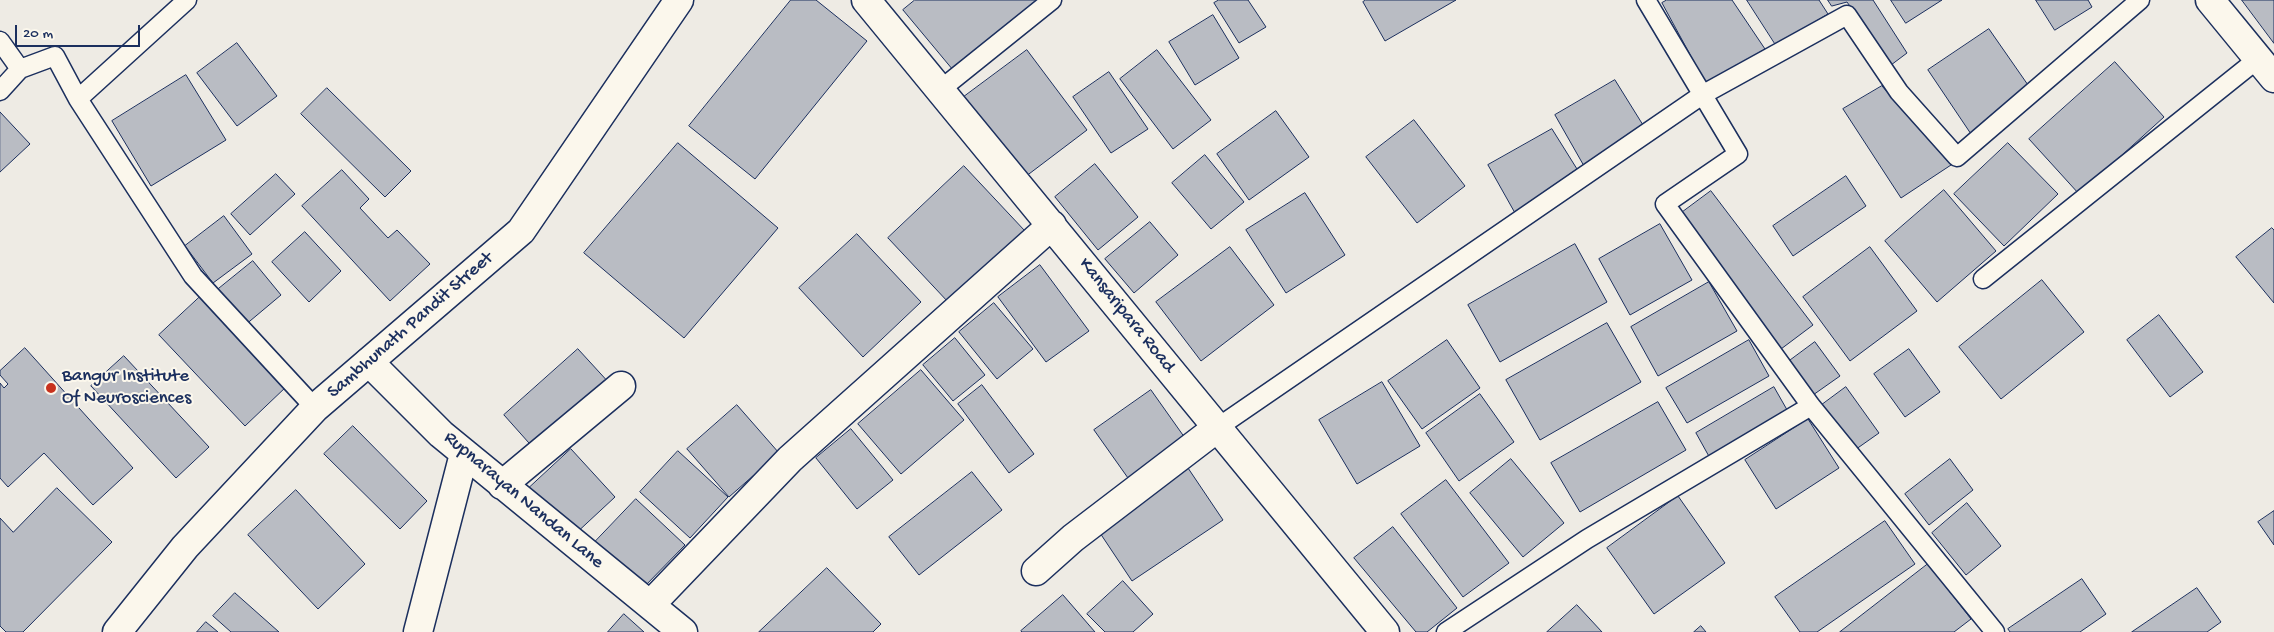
<!DOCTYPE html>
<style>
body{margin:0}
#map{position:relative;width:2274px;height:632px;overflow:hidden;background:#eeebe4;font-family:"Gochi Hand",sans-serif}
canvas{display:block}
.scale{position:absolute;left:15px;top:25px;width:125px;height:22px;box-sizing:border-box;border:2px solid #1b2f5e;border-top:0;padding-left:6px;font-size:15px;line-height:18px;white-space:nowrap;color:#1b2f5e;-webkit-text-stroke:4px #fbf7ec;paint-order:stroke}
</style>
<div id="map">
<canvas width="2274" height="632"></canvas>
<div class="scale">20 m</div>
</div>
<script>
const ctx = document.querySelector('canvas').getContext('2d');
ctx.lineJoin = 'round';
function paint(path, color) { ctx.fillStyle = color; ctx.fill(path, 'evenodd'); }
function stroke(path, color, width, dash) { ctx.strokeStyle = color; ctx.lineWidth = width; ctx.lineCap = dash ? 'butt' : 'round'; ctx.setLineDash(dash || []); ctx.stroke(path); }
function drawText(font, color, halo, rows, align = 'center') {
  ctx.font = font + ' "Gochi Hand",sans-serif'; ctx.lineWidth = 4; ctx.setLineDash([]); ctx.textBaseline = 'middle'; ctx.strokeStyle = halo; ctx.fillStyle = color; for (const [text, x, y, turn = 0] of rows) {
    ctx.save(); ctx.translate(x, y); ctx.rotate((+turn || 0) * Math.PI / 180); ctx.textAlign = isNaN(turn) ? turn : align; if (halo) ctx.strokeText(text, 0, 0); ctx.fillText(text, 0, 0); ctx.restore();
  }
}
const building = new Path2D(`
 M 791,0 L 816,0 L 867,41 L 755,179 L 689,126 Z
 M 915,0 L 1039,0 L 953,70 L 903,10 Z
 M 1219,0 L 1248,0 L 1266,27 L 1239,43 L 1214,3 Z
 M 1366,0 L 1456,0 L 1385,41 L 1363,2 Z
 M 1667,0 L 1732,0 L 1765,49 L 1706,84 L 1662,3 Z
 M 1747,0 L 1819,0 L 1828,14 L 1776,45 Z
 M 1828,0 L 1873,0 L 1907,53 L 1891,65 L 1847,2 L 1832,6 Z
 M 1891,0 L 1942,0 L 1906,23 Z
 M 2036,0 L 2088,0 L 2092,7 L 2055,30 Z
 M 2242,0 L 2274,0 L 2274,43 Z
 M 1213,15 L 1239,58 L 1195,85 L 1169,42 Z
 M 1989,29 L 2028,85 L 1971,134 L 1928,70 Z
 M 237,43 L 277,96 L 237,126 L 197,73 Z
 M 1027,50 L 1087,130 L 1021,180 L 961,99 Z
 M 1157,50 L 1211,120 L 1173,149 L 1120,79 Z
 M 2115,62 L 2164,117 L 2079,194 L 2029,139 Z
 M 1109,72 L 1148,129 L 1111,153 L 1073,97 Z
 M 186,75 L 226,140 L 151,186 L 112,121 Z
 M 1615,80 L 1643,125 L 1584,166 L 1555,115 Z
 M 1882,86 L 1951,165 L 1901,198 L 1843,109 Z
 M 327,88 L 411,171 L 385,197 L 301,114 Z
 M 1276,111 L 1309,157 L 1249,200 L 1217,154 Z
 M 0,112 L 30,144 L 0,172 Z
 M 1414,120 L 1465,186 L 1417,223 L 1366,157 Z
 M 1552,129 L 1577,169 L 1515,213 L 1488,165 Z
 M 678,143 L 778,228 L 684,338 L 584,253 Z
 M 2008,143 L 2058,194 L 2004,246 L 1954,194 Z
 M 1205,155 L 1244,202 L 1211,229 L 1172,183 Z
 M 1095,164 L 1138,217 L 1098,250 L 1055,197 Z
 M 964,166 L 1025,231 L 949,303 L 888,238 Z
 M 342,170 L 369,199 L 360,208 L 388,238 L 397,230 L 430,264 L 390,301 L 302,206 Z
 M 276,174 L 295,194 L 250,235 L 231,214 Z
 M 1846,176 L 1866,206 L 1793,256 L 1773,226 Z
 M 1944,190 L 1996,251 L 1937,302 L 1885,241 Z
 M 1711,191 L 1813,325 L 1781,349 L 1680,214 Z
 M 1305,193 L 1345,255 L 1286,293 L 1246,230 Z
 M 224,216 L 252,254 L 213,283 L 185,246 Z
 M 1150,222 L 1178,255 L 1134,293 L 1105,259 Z
 M 1660,224 L 1692,280 L 1630,315 L 1599,259 Z
 M 2272,228 L 2274,230 L 2274,303 L 2236,257 Z
 M 305,232 L 341,271 L 309,302 L 272,262 Z
 M 857,234 L 921,302 L 863,357 L 799,288 Z
 M 1575,244 L 1607,302 L 1500,362 L 1468,305 Z
 M 1230,247 L 1274,305 L 1201,361 L 1156,302 Z
 M 1870,247 L 1917,311 L 1850,361 L 1803,297 Z
 M 253,261 L 281,295 L 244,326 L 216,291 Z
 M 1040,265 L 1089,331 L 1046,362 L 998,297 Z
 M 2042,280 L 2084,332 L 2001,399 L 1959,347 Z
 M 1709,282 L 1737,331 L 1658,376 L 1631,327 Z
 M 202,295 L 287,386 L 245,426 L 159,335 Z
 M 994,303 L 1033,349 L 997,379 L 959,332 Z
 M 2159,315 L 2203,372 L 2170,397 L 2127,340 Z
 M 1607,323 L 1641,382 L 1540,440 L 1506,380 Z
 M 955,338 L 985,375 L 953,401 L 923,365 Z
 M 1447,340 L 1480,388 L 1422,429 L 1388,381 Z
 M 1749,340 L 1769,376 L 1687,423 L 1666,388 Z
 M 1815,342 L 1840,376 L 1813,395 L 1788,362 Z
 M 25,348 L 133,468 L 93,505 L 44,453 L 8,487 L 0,478 L 0,383 L 4,388 L 8,384 L 0,375 L 0,371 Z
 M 578,349 L 611,385 L 537,452 L 504,415 Z
 M 1909,349 L 1940,392 L 1905,417 L 1874,374 Z
 M 124,356 L 209,447 L 176,478 L 91,386 Z
 M 921,370 L 964,420 L 901,474 L 858,424 Z
 M 1382,382 L 1420,446 L 1357,484 L 1319,420 Z
 M 982,385 L 1034,454 L 1009,473 L 958,404 Z
 M 1774,387 L 1790,415 L 1711,460 L 1696,433 Z
 M 1846,387 L 1879,433 L 1852,452 L 1819,407 Z
 M 1151,390 L 1185,438 L 1128,478 L 1094,430 Z
 M 1480,394 L 1514,442 L 1459,481 L 1426,433 Z
 M 1658,402 L 1686,450 L 1580,512 L 1551,463 Z
 M 737,405 L 779,453 L 729,497 L 687,449 Z
 M 1808,419 L 1839,468 L 1776,509 L 1745,460 Z
 M 353,426 L 427,501 L 400,529 L 324,454 Z
 M 851,429 L 893,480 L 857,509 L 816,458 Z
 M 571,449 L 615,497 L 573,536 L 529,488 Z
 M 678,451 L 728,497 L 690,538 L 640,492 Z
 M 1511,459 L 1564,523 L 1523,557 L 1470,493 Z
 M 1950,459 L 1973,490 L 1929,525 L 1905,494 Z
 M 1188,468 L 1223,520 L 1132,581 L 1098,530 Z
 M 972,472 L 1002,510 L 919,575 L 889,537 Z
 M 1446,480 L 1509,563 L 1463,597 L 1401,514 Z
 M 57,488 L 112,542 L 23,632 L 6,632 L 0,626 L 0,518 L 13,532 Z
 M 296,490 L 365,564 L 318,609 L 248,535 Z
 M 1678,496 L 1725,563 L 1654,614 L 1607,548 Z
 M 636,499 L 685,545 L 643,588 L 595,542 Z
 M 1967,503 L 2001,546 L 1966,575 L 1932,533 Z
 M 2274,511 L 2274,545 L 2258,522 Z
 M 1885,521 L 1915,564 L 1817,632 L 1800,632 L 1775,597 Z
 M 1393,527 L 1457,608 L 1427,632 L 1416,632 L 1354,558 Z
 M 1928,564 L 1971,619 L 1954,632 L 1840,632 Z
 M 827,568 L 881,624 L 873,632 L 759,632 Z
 M 2082,579 L 2106,614 L 2080,632 L 2010,632 L 2008,629 Z
 M 1123,581 L 1153,614 L 1133,632 L 1105,632 L 1087,614 Z
 M 2197,588 L 2221,622 L 2207,632 L 2132,632 Z
 M 235,593 L 279,632 L 231,632 L 213,616 Z
 M 1063,595 L 1095,632 L 1022,632 L 1021,631 Z
 M 1577,605 L 1602,632 L 1547,632 Z
 M 624,614 L 644,632 L 608,632 Z
 M 206,622 L 218,632 L 197,632 Z
 M 1701,626 L 1706,632 L 1694,632 Z`);
paint(building, '#b9bcc3');
stroke(building, '#1b2f5e', 1);
const lane = new Path2D(`
 M 1646,0 L 1738,154 L 1665,204 L 1811,406 L 1995,632
 M 0,41 L 20,69 L 0,91
 M 20,69 L 55,56 L 78,99 L 193,276 L 315,408
 M 940,90 L 1052,0
 M 78,99 L 187,0
 M 1983,279 L 2259,58
 M 1217,428 L 1702,95 L 1847,15 L 1899,92 L 1957,157 L 2140,0
 M 1446,632 L 1587,539 L 1811,406`);
const street = new Path2D(`
 M 866,0 L 1385,632
 M 2210,0 L 2274,78
 M 369,362 L 441,434 L 683,632
 M 502,485 L 621,386
 M 1036,571 L 1073,538 L 1217,428
 M 650,605 L 790,459 L 1052,225
 M 418,632 L 464,454`);
const secondary = new Path2D(`
 M 117,632 L 185,547 L 315,408 L 521,231 L 679,0`);
stroke(lane, '#1b2f5e', 21);
stroke(street, '#1b2f5e', 31);
stroke(secondary, '#1b2f5e', 31);
stroke(lane, '#fbf7ec', 18);
stroke(street, '#fbf7ec', 28);
stroke(secondary, '#fbf7ec', 28);
for (const [x, y, r, color] of [
 [51,388,6,"#c8321e"]
]) { const dot = new Path2D(); dot.arc(x, y, r, 0, 2 * Math.PI); ctx.fillStyle = color; ctx.fill(dot); stroke(dot, '#fbf7ec', 2); }
drawText('19px', '#1b2f5e', '#fbf7ec', [
 ["Kansaripara Road",1126,316,51],
 ["Sambhunath Pandit Street",411,326,-41],
 ["Rupnarayan Nandan Lane",523,501,40]
]);
drawText('19px', '#1b2f5e', '#fbf7ec', [
 ["Bangur Institute",62,377],
 ["Of Neurosciences",62,399]
], 'left');
</script>
